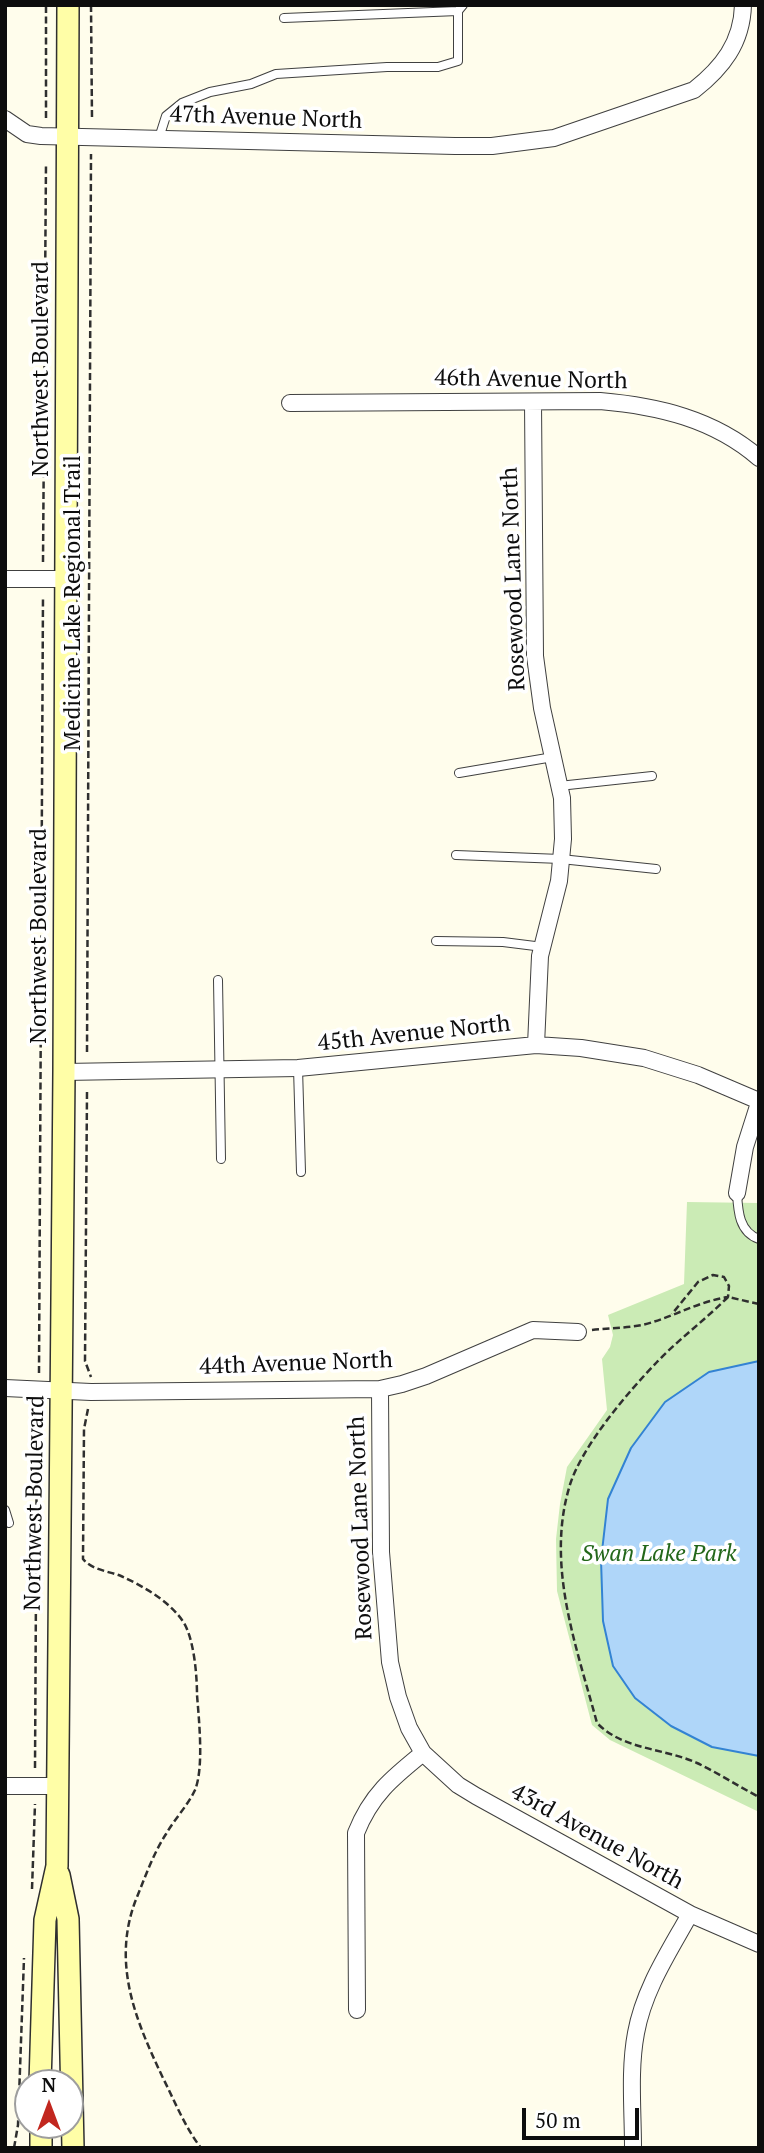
<!DOCTYPE html>
<style>
body{margin:0}
#map{position:relative;width:764px;height:2153px;overflow:hidden;background:#fffdec;font-family:"PT Serif",serif}
canvas{display:block}
.frame{position:absolute;inset:0;border:7px solid #0d0d0d;pointer-events:none}
.north{position:absolute;left:14px;top:2069px;width:70px;height:70px;box-sizing:border-box;background:#fff;border:2px solid #9e9e9e;border-radius:50%;rotate:0deg;font-size:19px;font-weight:700;line-height:28px;text-align:center;color:#0d0d0d}
.north::after{content:'';display:block;margin:auto;width:24px;height:32px;background:#c2271f;clip-path:polygon(50% 0,100% 100%,50% 72%,0 100%)}
.scale{position:absolute;left:522px;top:2108px;width:117px;height:32px;box-sizing:border-box;border:4px solid #0d0d0d;border-top:0;padding-left:9px;font-size:21px;line-height:24px;white-space:nowrap;color:#0d0d0d;-webkit-text-stroke:5px #fff;paint-order:stroke}
</style>
<div id="map">
<canvas width="764" height="2153"></canvas>
<div class="frame"></div>
<div class="north">N</div>
<div class="scale">50 m</div>
</div>
<script>
const ctx = document.querySelector('canvas').getContext('2d');
ctx.lineJoin = 'round';
function paint(path, color) { ctx.fillStyle = color; ctx.fill(path, 'evenodd'); }
function stroke(path, color, width, dash) { ctx.strokeStyle = color; ctx.lineWidth = width; ctx.lineCap = dash ? 'butt' : 'round'; ctx.setLineDash(dash || []); ctx.stroke(path); }
function drawText(font, color, halo, rows, align = 'center') {
  ctx.font = font + ' "PT Serif",serif'; ctx.lineWidth = 7; ctx.setLineDash([]); ctx.textBaseline = 'middle'; ctx.strokeStyle = halo; ctx.fillStyle = color; for (const [text, x, y, turn = 0] of rows) {
    ctx.save(); ctx.translate(x, y); ctx.rotate((+turn || 0) * Math.PI / 180); ctx.textAlign = isNaN(turn) ? turn : align; if (halo) ctx.strokeText(text, 0, 0); ctx.fillText(text, 0, 0); ctx.restore();
  }
}
paint(new Path2D(`
 M 687,1202 L 759,1203 L 759,1812 L 610,1740 L 592,1725 L 557,1591 L 556,1539 L 560,1504 L 567,1467 L 607,1410 L 602,1359 L 610,1347 L 613,1335 L 608,1315 L 684,1284 Z`), '#cbebb5');
const water = new Path2D(`
 M 759,1361 L 759,1756 L 712,1747 L 671,1726 L 635,1698 L 613,1666 L 603,1621 L 601,1560 L 608,1499 L 631,1448 L 665,1402 L 709,1372 Z`);
paint(water, '#afd6f9');
stroke(water, '#3383d3', 2);
const lane = new Path2D(`
 M 284,18 L 458,11
 M 159,138 L 166,116 L 182,103 L 210,92 L 251,84 L 276,74 L 387,67 L 438,67 L 458,61 L 458,11 L 463,5
 M 459,773 L 553,757
 M 559,786 L 652,776
 M 456,855 L 561,859 L 656,869
 M 436,941 L 503,942 L 543,947
 M 218,980 L 221,1159
 M 298,1068 L 301,1172
 M 737,1193 C 738,1211 739,1232 759,1239
 M 5,1510 L 9,1523`);
const street = new Path2D(`
 M 5,119 L 27,134 L 41,136 L 455,146 L 492,146 L 554,138 L 694,90 C 722,68 742,43 743,5
 M 533,402 L 535,656 L 542,708 L 562,798 L 563,839 L 559,881 L 540,956 L 536,1045
 M 290,403 L 600,401 C 658,406 714,419 759,458
 M 5,579 L 66,579
 M 64,1072 L 298,1068 L 536,1045 L 581,1048 L 644,1058 L 698,1075 L 759,1101
 M 737,1193 L 745,1147 L 759,1103
 M 5,1388 L 91,1392 L 380,1389 L 402,1384 L 426,1376 L 533,1330 L 578,1332
 M 423,1753 L 458,1785 L 476,1796 L 690,1914 L 759,1944
 M 5,1786 L 58,1786
 M 357,2010 L 356,1833 C 371,1795 392,1778 423,1753 L 409,1728 L 398,1697 L 390,1662 L 381,1552 L 380,1389
 M 633,2148 C 633,2110 629,2070 636,2033 C 644,1989 669,1952 690,1914`);
const secondary = new Path2D(`
 M 59,1875 L 68,1919 L 73,2148
 M 40,2083 L 45,1920 L 57,1866 L 64,1072 L 68,5
 M 41,2125 L 41,2148`);
stroke(lane, '#404040', 10);
stroke(street, '#404040', 18);
stroke(secondary, '#2f2f2f', 24);
stroke(new Path2D(`
 M 91,5 L 92,119
 M 46,118 L 46,5
 M 43,562 L 46,163
 M 87,1052 L 91,154
 M 87,1092 L 85,1361 L 91,1377
 M 759,1304 L 728,1297 C 705,1320 679,1339 657,1362 C 628,1392 580,1448 569,1488 C 546,1567 577,1648 597,1723 C 623,1750 664,1748 697,1763 C 718,1773 738,1786 759,1797
 M 592,1330 C 609,1328 626,1328 642,1325 C 672,1318 696,1302 728,1297 L 729,1286 L 724,1277 L 713,1275 L 698,1282 L 672,1314
 M 39,1373 L 43,596
 M 88,1409 L 84,1429 L 83,1559 C 92,1570 108,1571 121,1576 C 143,1586 171,1602 184,1623 C 194,1640 197,1675 197,1695 C 199,1720 204,1768 195,1790 C 188,1805 174,1820 166,1834 C 153,1854 144,1880 135,1902 C 112,1965 136,2021 163,2078 C 175,2102 185,2127 201,2148
 M 35,1768 L 37,1408
 M 32,1889 L 35,1804
 M 14,2148 L 18,2125 L 24,1958`), '#2f2f2f', 2.5, [7, 3.5]);
stroke(lane, '#fff', 8);
stroke(street, '#fff', 16);
stroke(secondary, '#fffea7', 21);
drawText('23px', '#0d0d0d', '#fff', [
 ["47th Avenue North",266,118,2],
 ["Northwest Boulevard",41,369,-90],
 ["46th Avenue North",531,380,1],
 ["Rosewood Lane North",514,579,-92],
 ["Medicine Lake Regional Trail",73,603,-90],
 ["Northwest Boulevard",39,936,-90],
 ["45th Avenue North",414,1034,-6],
 ["44th Avenue North",296,1364,-2],
 ["Northwest Boulevard",35,1503,-89],
 ["Rosewood Lane North",361,1528,-92],
 ["43rd Avenue North",597,1837,29]
]);
drawText('italic 23px', '#23671a', '#fff', [
 ["Swan Lake Park",659,1554]
]);
</script>
